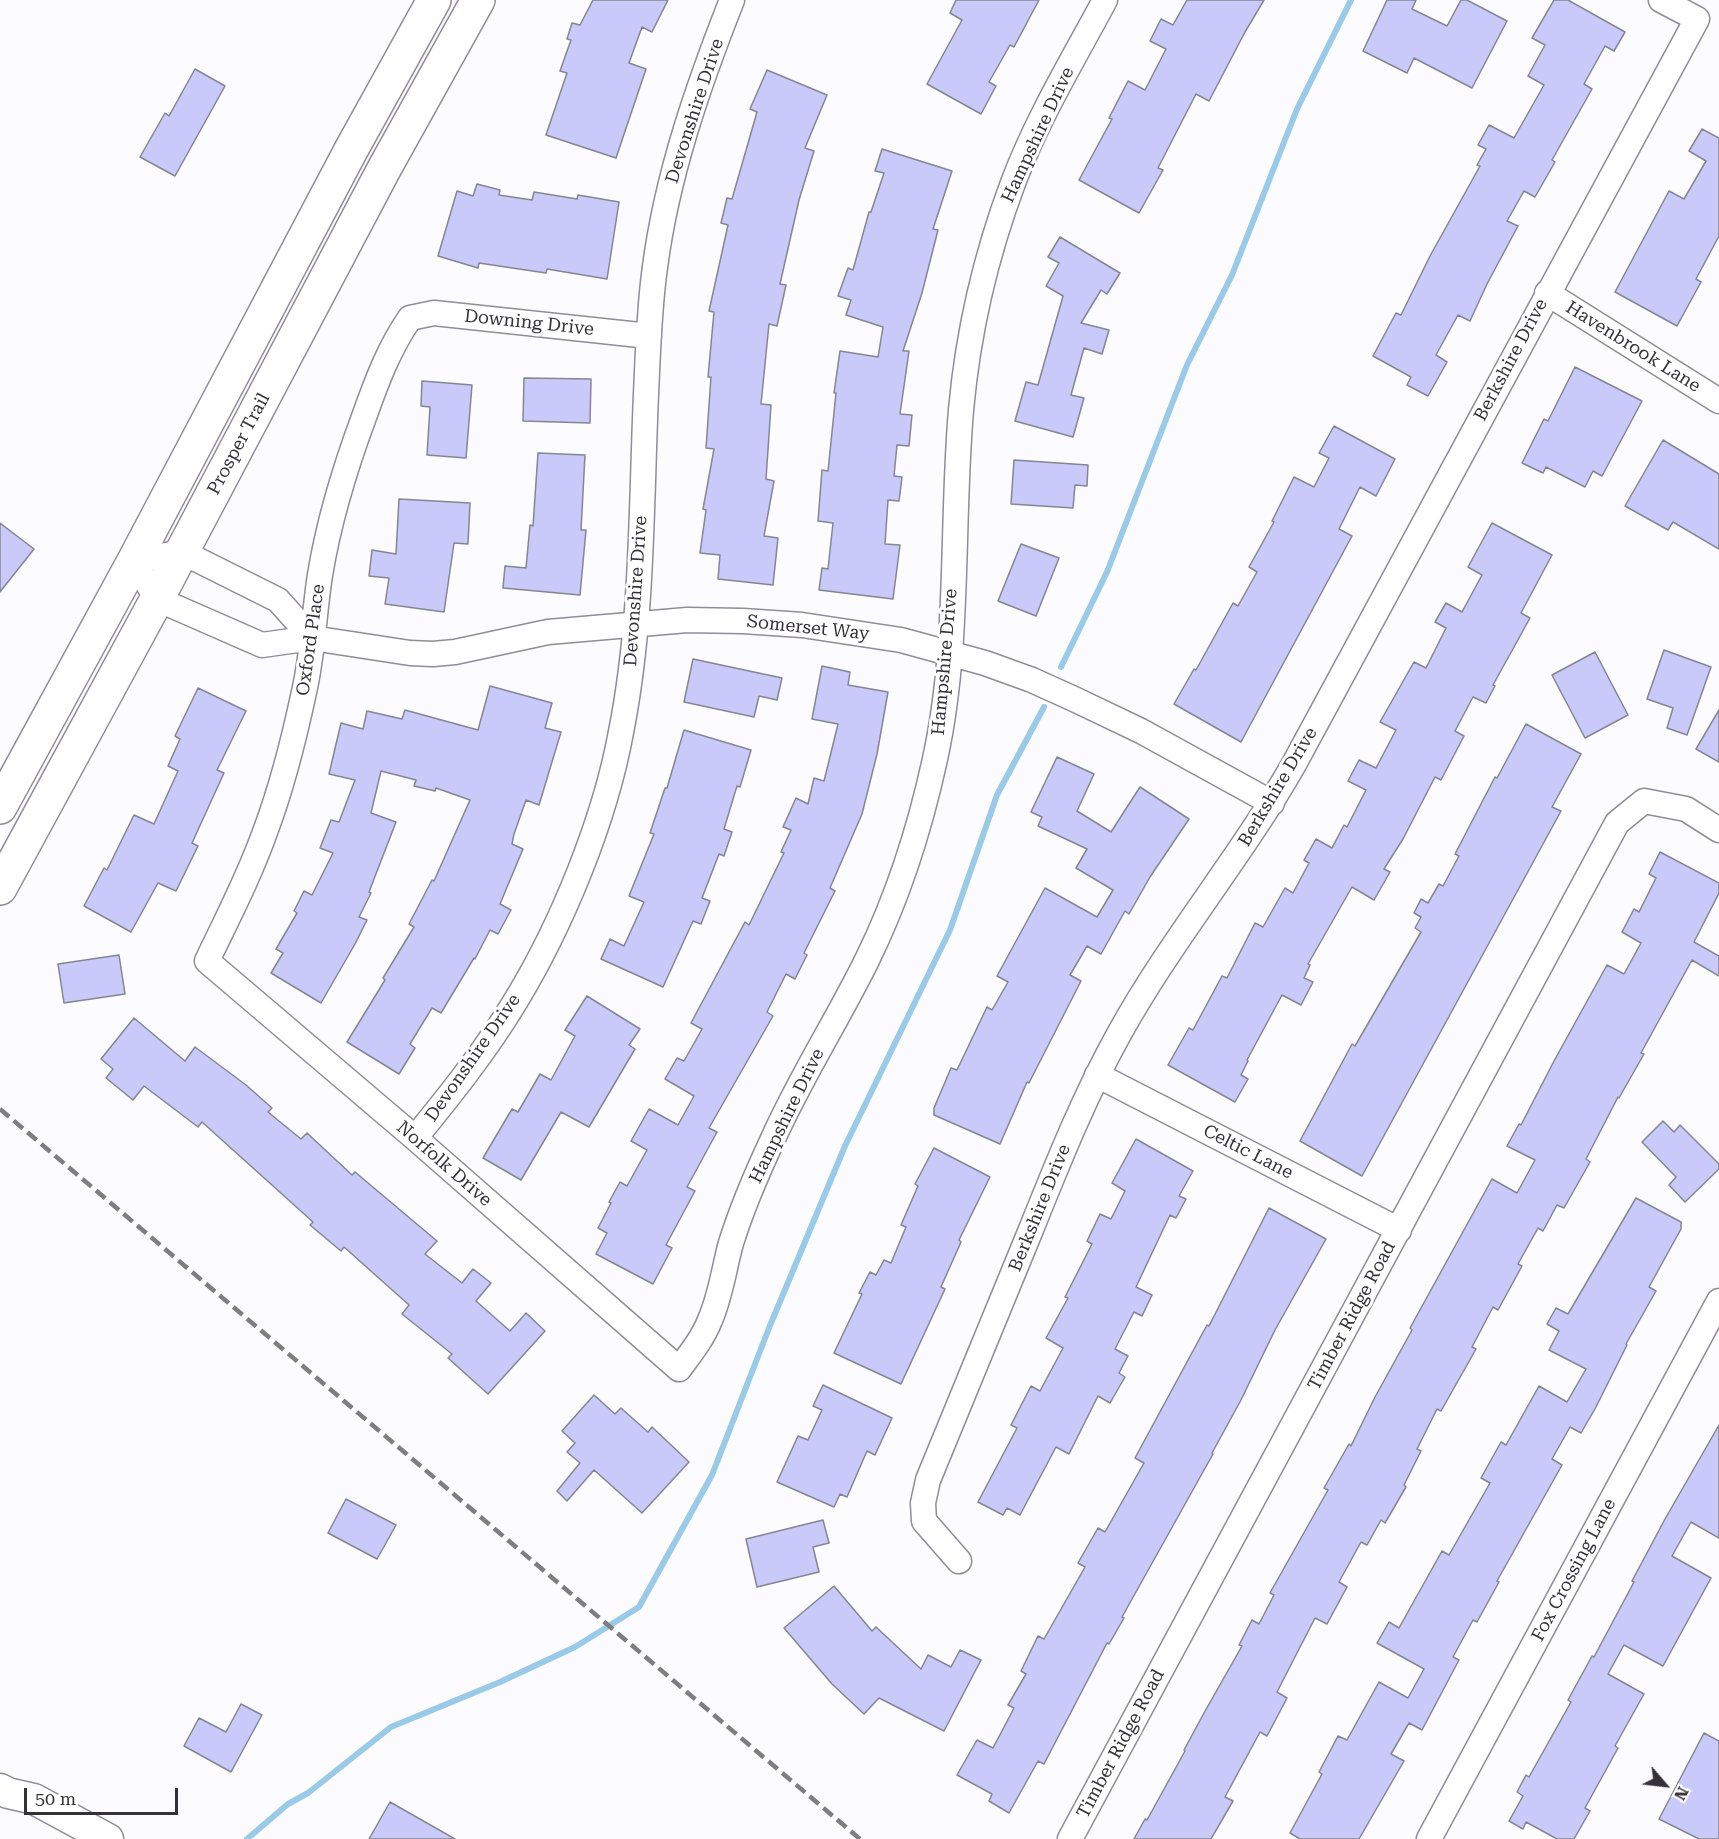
<!DOCTYPE html>
<style>
body{margin:0}
#map{position:relative;width:1719px;height:1839px;overflow:hidden;background:#fcfbfe;font-family:"Roboto Serif",serif}
canvas{display:block}
.north{position:absolute;left:1635px;top:1755px;width:60px;height:60px;-webkit-text-stroke:4px #fff;paint-order:stroke;rotate:118deg;font-size:16px;font-weight:700;line-height:24px;text-align:center;color:#343238}
.north::after{content:'';display:block;margin:auto;width:21px;height:27px;background:#343238;clip-path:polygon(50% 0,100% 100%,50% 72%,0 100%)}
.scale{position:absolute;left:24px;top:1788px;width:154px;height:27px;box-sizing:border-box;border:3px solid #343238;border-top:0;padding-left:8px;font-size:18px;line-height:21px;white-space:nowrap;color:#343238;-webkit-text-stroke:4px #fff;paint-order:stroke}
</style>
<div id="map">
<canvas width="1719" height="1839"></canvas>
<div class="north">N</div>
<div class="scale">50 m</div>
</div>
<script>
const ctx = document.querySelector('canvas').getContext('2d');
ctx.lineJoin = 'round';
function stroke(path, color, width, dash) { ctx.strokeStyle = color; ctx.lineWidth = width; ctx.lineCap = dash ? 'butt' : 'round'; ctx.setLineDash(dash || []); ctx.stroke(path); }
function paint(path, color) { ctx.fillStyle = color; ctx.fill(path, 'evenodd'); }
function drawText(font, color, halo, rows, align = 'center') {
  ctx.font = font + ' "Roboto Serif",serif'; ctx.lineWidth = 6; ctx.setLineDash([]); ctx.textBaseline = 'middle'; ctx.strokeStyle = halo; ctx.fillStyle = color; for (const [text, x, y, turn = 0] of rows) {
    ctx.save(); ctx.translate(x, y); ctx.rotate((+turn || 0) * Math.PI / 180); ctx.textAlign = isNaN(turn) ? turn : align; if (halo) ctx.strokeText(text, 0, 0); ctx.fillText(text, 0, 0); ctx.restore();
  }
}
stroke(new Path2D(`
 M 1061,667 L 1107,572 L 1187,365 L 1232,275 L 1297,109 L 1351,0
 M 247,1839 L 288,1804 L 308,1793 L 391,1727 L 500,1682 L 575,1647 L 639,1607 L 712,1475 L 769,1328 L 845,1146 L 950,930 L 997,795 L 1044,707`), '#99cae8', 6);
const building = new Path2D(`
 M 593,0 L 668,0 L 652,32 L 642,27 L 629,63 L 646,69 L 616,158 L 546,135 L 567,73 L 560,71 L 571,40 L 567,39 L 572,23 L 580,25 Z
 M 956,0 L 1039,0 L 1014,47 L 1010,45 L 989,82 L 996,86 L 981,114 L 927,84 L 962,20 L 950,13 Z
 M 1187,0 L 1264,0 L 1245,32 L 1209,101 L 1196,94 L 1158,168 L 1163,170 L 1139,213 L 1079,180 L 1112,119 L 1109,118 L 1128,81 L 1145,90 L 1166,49 L 1150,41 L 1161,19 L 1173,25 Z
 M 1387,0 L 1416,0 L 1412,9 L 1447,26 L 1461,0 L 1467,0 L 1507,21 L 1472,88 L 1414,58 L 1407,73 L 1363,51 Z
 M 1554,0 L 1568,0 L 1625,32 L 1614,51 L 1605,46 L 1584,84 L 1592,89 L 1552,160 L 1555,162 L 1535,197 L 1524,191 L 1507,221 L 1518,226 L 1487,284 L 1470,321 L 1458,315 L 1436,355 L 1447,362 L 1428,396 L 1407,385 L 1411,377 L 1373,356 L 1396,313 L 1401,315 L 1430,256 L 1480,166 L 1477,165 L 1486,149 L 1478,145 L 1489,125 L 1514,138 L 1544,85 L 1528,76 L 1545,45 L 1532,38 Z
 M 195,69 L 225,86 L 175,176 L 140,157 L 165,113 L 169,116 Z
 M 767,70 L 827,95 L 805,148 L 814,151 L 799,200 L 780,284 L 786,285 L 777,326 L 769,324 L 761,404 L 771,405 L 766,479 L 774,481 L 764,536 L 778,538 L 773,585 L 718,579 L 720,555 L 700,553 L 706,510 L 703,509 L 714,449 L 706,448 L 711,377 L 708,377 L 714,312 L 709,311 L 728,225 L 721,223 L 727,198 L 732,199 L 757,112 L 750,109 Z
 M 1702,129 L 1719,138 L 1719,236 L 1696,279 L 1701,282 L 1677,326 L 1615,292 L 1669,191 L 1684,199 L 1706,161 L 1689,151 Z
 M 882,149 L 952,171 L 933,229 L 938,230 L 922,293 L 903,351 L 909,351 L 900,414 L 912,415 L 909,446 L 897,445 L 894,476 L 902,477 L 899,501 L 888,500 L 885,544 L 900,545 L 893,599 L 819,590 L 822,568 L 828,569 L 833,523 L 818,521 L 822,470 L 828,471 L 836,393 L 834,393 L 840,351 L 878,357 L 883,327 L 846,315 L 851,300 L 838,296 L 848,268 L 853,270 L 869,212 L 871,212 L 884,173 L 875,171 Z
 M 477,184 L 500,190 L 499,195 L 532,200 L 534,192 L 577,199 L 578,195 L 619,202 L 607,279 L 547,269 L 546,273 L 479,263 L 478,268 L 438,256 L 457,191 L 473,196 Z
 M 1060,237 L 1120,273 L 1107,294 L 1101,290 L 1081,323 L 1109,330 L 1102,354 L 1084,348 L 1071,395 L 1084,398 L 1073,437 L 1015,421 L 1026,382 L 1038,385 L 1063,296 L 1046,286 L 1059,263 L 1048,257 Z
 M 1575,367 L 1642,401 L 1602,476 L 1593,471 L 1585,487 L 1546,467 L 1543,473 L 1522,463 L 1544,419 L 1548,421 Z
 M 524,378 L 591,379 L 590,423 L 523,421 Z
 M 422,381 L 472,385 L 466,458 L 427,455 L 430,407 L 421,406 Z
 M 1334,426 L 1395,459 L 1376,496 L 1360,487 L 1339,529 L 1352,536 L 1241,742 L 1174,704 L 1194,669 L 1196,670 L 1233,603 L 1238,606 L 1257,572 L 1249,567 L 1274,522 L 1272,521 L 1294,477 L 1314,487 L 1329,458 L 1319,453 Z
 M 1663,440 L 1719,474 L 1719,549 L 1673,522 L 1668,530 L 1625,506 Z
 M 538,453 L 585,455 L 581,530 L 586,530 L 580,595 L 503,588 L 505,566 L 526,568 L 530,525 L 533,526 Z
 M 1014,460 L 1088,465 L 1087,486 L 1075,485 L 1073,508 L 1011,504 Z
 M 399,499 L 470,503 L 468,544 L 454,543 L 444,612 L 385,604 L 389,578 L 369,576 L 372,550 L 396,554 Z
 M 0,523 L 34,549 L 0,592 Z
 M 1492,523 L 1552,555 L 1521,613 L 1530,618 L 1493,685 L 1495,686 L 1486,703 L 1473,697 L 1455,731 L 1464,736 L 1441,780 L 1435,777 L 1403,839 L 1384,869 L 1390,872 L 1374,900 L 1352,887 L 1308,964 L 1310,965 L 1304,978 L 1313,982 L 1301,1005 L 1282,995 L 1247,1060 L 1248,1061 L 1241,1075 L 1248,1079 L 1235,1102 L 1168,1065 L 1189,1028 L 1193,1030 L 1222,976 L 1227,978 L 1255,923 L 1263,927 L 1285,888 L 1293,893 L 1309,863 L 1304,860 L 1316,839 L 1332,848 L 1344,825 L 1347,827 L 1366,790 L 1348,781 L 1359,760 L 1376,768 L 1396,730 L 1380,722 L 1414,662 L 1426,668 L 1446,628 L 1435,622 L 1446,603 L 1462,612 L 1482,575 L 1468,567 Z
 M 1021,544 L 1059,558 L 1036,616 L 998,601 Z
 M 1664,650 L 1711,667 L 1687,735 L 1667,728 L 1673,708 L 1647,699 Z
 M 1595,652 L 1628,715 L 1585,738 L 1552,675 Z
 M 693,659 L 782,678 L 777,700 L 759,696 L 754,717 L 684,702 Z
 M 822,666 L 850,672 L 848,685 L 888,692 L 877,754 L 862,814 L 830,888 L 835,891 L 804,953 L 807,955 L 795,979 L 786,974 L 767,1012 L 773,1016 L 709,1128 L 717,1132 L 687,1187 L 695,1191 L 666,1245 L 672,1248 L 653,1284 L 596,1254 L 607,1233 L 598,1228 L 611,1203 L 609,1202 L 620,1182 L 627,1186 L 647,1150 L 631,1141 L 649,1109 L 678,1125 L 694,1096 L 665,1079 L 677,1058 L 684,1061 L 702,1029 L 691,1023 L 745,922 L 749,925 L 784,853 L 781,852 L 791,830 L 783,827 L 796,798 L 808,804 L 814,778 L 824,781 L 838,724 L 812,719 Z
 M 490,686 L 552,703 L 545,728 L 561,732 L 539,805 L 526,800 L 514,834 L 512,844 L 523,849 L 500,904 L 511,910 L 498,934 L 490,930 L 475,959 L 474,958 L 441,1013 L 432,1008 L 410,1044 L 415,1048 L 399,1074 L 347,1042 L 385,980 L 383,978 L 414,927 L 409,924 L 432,880 L 434,881 L 470,800 L 436,788 L 435,791 L 414,786 L 416,780 L 381,771 L 371,813 L 396,822 L 369,892 L 371,893 L 359,917 L 367,920 L 355,944 L 321,1003 L 271,973 L 283,953 L 276,949 L 297,913 L 294,911 L 304,891 L 312,895 L 333,853 L 320,848 L 331,820 L 339,822 L 355,780 L 329,774 L 341,723 L 363,729 L 367,711 L 402,719 L 405,710 L 478,730 Z
 M 198,688 L 246,711 L 217,770 L 224,773 L 192,843 L 198,846 L 176,891 L 158,883 L 131,932 L 84,906 L 104,868 L 107,870 L 134,815 L 154,824 L 178,771 L 168,766 L 180,739 L 175,736 Z
 M 1719,710 L 1719,762 L 1696,749 Z
 M 1526,724 L 1581,754 L 1552,807 L 1561,811 L 1362,1176 L 1300,1141 L 1352,1044 L 1355,1046 L 1421,932 L 1415,928 L 1421,917 L 1414,913 L 1421,899 L 1428,903 L 1439,884 L 1443,886 L 1459,856 L 1455,854 L 1495,777 L 1497,778 Z
 M 684,730 L 751,750 L 740,787 L 737,786 L 724,829 L 732,832 L 724,856 L 719,854 L 702,898 L 710,901 L 701,924 L 693,921 L 663,987 L 601,959 L 610,939 L 624,946 L 644,902 L 629,896 L 654,834 L 650,833 L 665,788 L 667,788 Z
 M 1057,757 L 1094,774 L 1077,811 L 1111,832 L 1140,787 L 1189,819 L 1150,877 L 1129,914 L 1125,911 L 1101,954 L 1087,946 L 1070,975 L 1081,981 L 1029,1083 L 1027,1082 L 1000,1144 L 934,1115 L 934,1108 L 951,1068 L 957,1070 L 987,1007 L 992,1010 L 1008,982 L 997,976 L 1045,888 L 1097,917 L 1113,890 L 1076,868 L 1087,849 L 1038,826 L 1042,817 L 1031,812 Z
 M 1660,852 L 1719,883 L 1719,893 L 1694,942 L 1719,956 L 1719,976 L 1692,960 L 1641,1053 L 1644,1054 L 1619,1098 L 1618,1097 L 1586,1159 L 1590,1162 L 1581,1178 L 1564,1208 L 1557,1205 L 1543,1231 L 1538,1228 L 1518,1264 L 1522,1266 L 1498,1310 L 1493,1307 L 1472,1347 L 1476,1349 L 1441,1411 L 1437,1409 L 1417,1449 L 1421,1451 L 1404,1485 L 1406,1487 L 1385,1523 L 1381,1520 L 1367,1545 L 1361,1542 L 1339,1582 L 1347,1587 L 1327,1624 L 1315,1618 L 1277,1692 L 1287,1698 L 1267,1736 L 1260,1732 L 1225,1797 L 1233,1801 L 1211,1839 L 1134,1839 L 1145,1819 L 1147,1820 L 1185,1751 L 1184,1750 L 1204,1713 L 1242,1646 L 1239,1645 L 1252,1620 L 1259,1624 L 1274,1595 L 1270,1593 L 1328,1490 L 1324,1488 L 1349,1444 L 1351,1446 L 1375,1397 L 1412,1330 L 1410,1328 L 1492,1179 L 1517,1193 L 1535,1160 L 1507,1146 L 1519,1124 L 1521,1125 L 1554,1061 L 1607,965 L 1624,974 L 1641,943 L 1622,932 L 1634,909 L 1639,912 L 1656,878 L 1649,874 Z
 M 119,955 L 125,994 L 64,1003 L 58,964 Z
 M 587,996 L 640,1029 L 629,1045 L 635,1049 L 589,1127 L 561,1112 L 521,1180 L 483,1158 L 512,1109 L 518,1112 L 540,1074 L 551,1080 L 575,1036 L 565,1030 Z
 M 134,1018 L 185,1061 L 195,1047 L 246,1085 L 272,1108 L 268,1112 L 301,1139 L 307,1133 L 352,1175 L 355,1172 L 437,1241 L 425,1254 L 462,1283 L 473,1269 L 491,1283 L 476,1301 L 510,1331 L 526,1313 L 545,1331 L 488,1394 L 448,1358 L 452,1354 L 402,1314 L 409,1305 L 344,1247 L 341,1251 L 310,1225 L 313,1222 L 202,1122 L 198,1127 L 144,1086 L 133,1100 L 106,1078 L 113,1069 L 101,1059 Z
 M 1663,1121 L 1674,1132 L 1680,1125 L 1719,1164 L 1719,1169 L 1685,1202 L 1669,1185 L 1676,1177 L 1642,1142 Z
 M 1136,1139 L 1193,1171 L 1179,1196 L 1186,1199 L 1176,1218 L 1170,1215 L 1136,1287 L 1152,1295 L 1142,1316 L 1134,1312 L 1115,1349 L 1128,1356 L 1119,1373 L 1125,1377 L 1110,1403 L 1098,1396 L 1069,1454 L 1056,1447 L 1020,1515 L 1007,1508 L 1003,1515 L 978,1502 L 1017,1428 L 1011,1425 L 1031,1386 L 1040,1391 L 1063,1348 L 1046,1338 L 1068,1298 L 1065,1297 L 1092,1244 L 1087,1241 L 1100,1214 L 1111,1219 L 1125,1191 L 1112,1183 Z
 M 934,1148 L 990,1177 L 959,1240 L 961,1242 L 941,1287 L 945,1289 L 901,1384 L 834,1353 L 862,1294 L 859,1293 L 870,1272 L 876,1275 L 884,1260 L 891,1263 L 906,1227 L 901,1225 L 918,1186 L 915,1184 Z
 M 1636,1198 L 1681,1222 L 1681,1229 L 1649,1287 L 1656,1291 L 1626,1344 L 1627,1345 L 1596,1407 L 1581,1433 L 1570,1427 L 1552,1459 L 1562,1465 L 1497,1581 L 1499,1582 L 1477,1622 L 1473,1620 L 1453,1657 L 1459,1660 L 1422,1730 L 1409,1723 L 1391,1754 L 1404,1761 L 1359,1839 L 1300,1839 L 1290,1833 L 1322,1774 L 1319,1772 L 1338,1736 L 1347,1740 L 1379,1682 L 1408,1698 L 1424,1669 L 1377,1643 L 1389,1622 L 1399,1628 L 1442,1551 L 1449,1555 L 1490,1483 L 1481,1478 L 1501,1442 L 1506,1445 L 1539,1386 L 1567,1402 L 1586,1369 L 1549,1350 L 1559,1331 L 1547,1324 L 1556,1308 L 1568,1314 Z
 M 1269,1208 L 1326,1239 L 1275,1330 L 1241,1400 L 1212,1453 L 1213,1454 L 1122,1617 L 1124,1618 L 1109,1644 L 1107,1643 L 1044,1764 L 1038,1761 L 1009,1813 L 989,1801 L 992,1794 L 957,1775 L 977,1740 L 993,1748 L 1014,1708 L 1008,1705 L 1026,1674 L 1021,1671 L 1038,1636 L 1044,1639 L 1085,1567 L 1078,1563 L 1098,1528 L 1105,1532 L 1144,1463 L 1135,1458 L 1207,1325 L 1209,1326 Z
 M 823,1385 L 892,1418 L 875,1455 L 867,1451 L 847,1497 L 840,1494 L 834,1507 L 777,1482 L 798,1436 L 808,1440 L 822,1410 L 813,1406 Z
 M 594,1395 L 615,1414 L 621,1408 L 648,1432 L 652,1427 L 689,1462 L 642,1513 L 594,1470 L 567,1501 L 557,1491 L 580,1463 L 567,1452 L 575,1443 L 562,1431 Z
 M 1719,1425 L 1719,1538 L 1691,1522 L 1672,1556 L 1711,1578 L 1663,1666 L 1624,1645 L 1608,1674 L 1644,1694 L 1615,1746 L 1618,1748 L 1585,1808 L 1590,1811 L 1574,1839 L 1557,1839 L 1526,1822 L 1523,1829 L 1509,1821 L 1523,1796 L 1517,1792 L 1526,1775 L 1529,1777 L 1571,1702 L 1568,1700 L 1592,1656 L 1594,1657 L 1634,1582 L 1632,1581 L 1665,1519 Z
 M 346,1499 L 396,1525 L 377,1559 L 328,1533 Z
 M 823,1520 L 829,1543 L 813,1547 L 819,1572 L 757,1587 L 746,1539 Z
 M 834,1586 L 872,1631 L 876,1627 L 921,1669 L 928,1655 L 951,1667 L 960,1650 L 981,1660 L 944,1731 L 879,1698 L 864,1714 L 832,1684 L 784,1628 Z
 M 241,1704 L 262,1715 L 231,1772 L 184,1746 L 199,1718 L 226,1732 Z
 M 1704,1733 L 1719,1741 L 1719,1839 L 1699,1839 L 1659,1819 Z
 M 390,1802 L 455,1839 L 369,1839 Z`);
paint(building, '#c9cafa');
stroke(building, '#858594', 1.5);
const minor = new Path2D(`
 M 1547,293 L 1719,401
 M 649,336 L 434,313 L 410,318 C 389,348 376,383 364,417 C 345,468 329,520 320,575 C 314,613 313,654 304,692 C 294,739 282,787 265,832 C 249,877 227,919 207,961 L 415,1138 L 679,1369 C 691,1353 703,1338 710,1320 C 721,1295 724,1268 731,1243 C 742,1208 757,1173 772,1141 C 800,1078 837,1021 867,960 C 898,897 920,828 935,759 C 960,645 951,526 961,410 C 968,333 986,255 1013,183 C 1037,119 1073,60 1105,0
 M 312,638 L 278,600 L 182,552 L 134,561 L 157,599 L 262,645 L 312,638 L 410,653 L 433,654 L 455,652 L 548,632 L 687,620 L 743,621 L 802,625 L 901,640 L 985,663 L 1032,680 L 1074,699 L 1141,731 L 1272,803
 M 1097,1075 L 1399,1230
 M 415,1138 C 451,1094 486,1050 515,1002 C 562,925 605,820 621,732 C 643,621 641,507 646,394 C 648,352 649,309 655,267 C 667,175 698,86 732,0
 M 959,1561 L 924,1521 L 923,1503 L 928,1480 C 962,1397 996,1315 1030,1232 C 1057,1165 1084,1097 1119,1034 C 1171,940 1241,857 1294,764 L 1697,19 L 1661,0
 M 1070,1839 L 1617,823 L 1644,801 L 1686,809 L 1719,830
 M 1429,1839 L 1719,1301`);
const tertiary = new Path2D(`
 M 0,1789 L 8,1793 L 34,1799 L 108,1839`);
const secondary = new Path2D(`
 M 0,807 L 134,561 L 351,150 L 434,0
 M 0,888 L 157,599 L 384,169 L 478,0`);
stroke(minor, '#918b9a', 27);
stroke(tertiary, '#918b9a', 33);
stroke(secondary, '#918b9a', 36);
stroke(minor, '#fff', 24);
stroke(tertiary, '#fff', 30);
stroke(secondary, '#fff', 33);
stroke(new Path2D(`
 M 0,1109 L 860,1839`), '#7f7d82', 4.5, [12, 6]);
drawText('18px', '#343238', '#fff', [
 ["Devonshire Drive",695,111,-72],
 ["Hampshire Drive",1038,135,-65],
 ["Downing Drive",529,323,6],
 ["Havenbrook Lane",1633,347,32],
 ["Berkshire Drive",1511,360,-62],
 ["Prosper Trail",239,444,-62],
 ["Devonshire Drive",636,591,-86],
 ["Somerset Way",808,628,6],
 ["Oxford Place",311,640,-82],
 ["Hampshire Drive",945,662,-85],
 ["Berkshire Drive",1278,787,-59],
 ["Devonshire Drive",473,1058,-55],
 ["Hampshire Drive",787,1116,-64],
 ["Celtic Lane",1248,1152,27],
 ["Norfolk Drive",444,1164,41],
 ["Berkshire Drive",1040,1208,-68],
 ["Timber Ridge Road",1352,1316,-62],
 ["Fox Crossing Lane",1574,1570,-62],
 ["Timber Ridge Road",1121,1744,-62]
]);
</script>
